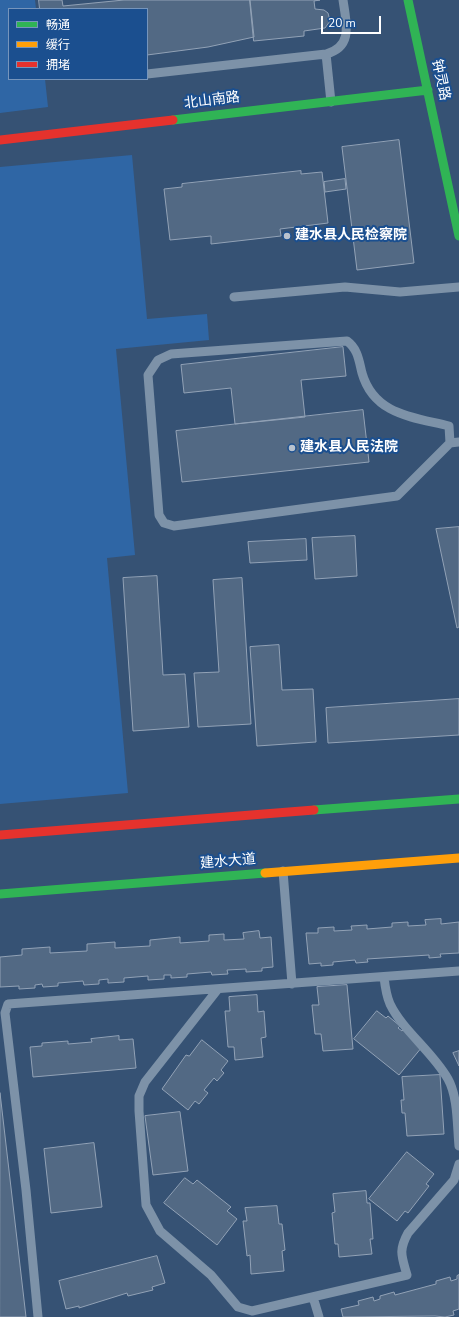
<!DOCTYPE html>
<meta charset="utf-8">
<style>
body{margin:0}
#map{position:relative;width:459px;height:1317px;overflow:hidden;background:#365274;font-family:"Nunito Sans","Noto Sans SC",sans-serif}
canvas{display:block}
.legend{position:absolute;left:8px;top:8px;width:140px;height:72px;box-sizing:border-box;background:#1b4f8f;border:1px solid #7695bc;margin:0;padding:5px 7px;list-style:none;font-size:12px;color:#fff}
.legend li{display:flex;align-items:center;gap:8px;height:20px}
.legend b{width:20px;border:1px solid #7695bc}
.scale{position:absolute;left:321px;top:16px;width:60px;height:18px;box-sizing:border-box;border:2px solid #fff;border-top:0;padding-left:5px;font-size:12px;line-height:14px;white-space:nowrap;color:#fff;-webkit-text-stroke:3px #1b4f8f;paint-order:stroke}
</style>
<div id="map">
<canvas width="459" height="1317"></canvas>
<ul class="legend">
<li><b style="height:5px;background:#30b455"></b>畅通</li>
<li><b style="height:5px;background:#ff9f0a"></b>缓行</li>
<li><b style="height:5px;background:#e5322d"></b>拥堵</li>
</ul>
<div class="scale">20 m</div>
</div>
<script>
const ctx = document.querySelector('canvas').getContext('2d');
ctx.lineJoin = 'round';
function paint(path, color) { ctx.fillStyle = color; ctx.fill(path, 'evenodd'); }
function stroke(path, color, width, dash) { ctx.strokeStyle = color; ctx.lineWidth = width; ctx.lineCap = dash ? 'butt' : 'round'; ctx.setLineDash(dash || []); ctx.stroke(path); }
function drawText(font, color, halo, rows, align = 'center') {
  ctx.font = font + ' "Nunito Sans","Noto Sans SC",sans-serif'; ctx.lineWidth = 4; ctx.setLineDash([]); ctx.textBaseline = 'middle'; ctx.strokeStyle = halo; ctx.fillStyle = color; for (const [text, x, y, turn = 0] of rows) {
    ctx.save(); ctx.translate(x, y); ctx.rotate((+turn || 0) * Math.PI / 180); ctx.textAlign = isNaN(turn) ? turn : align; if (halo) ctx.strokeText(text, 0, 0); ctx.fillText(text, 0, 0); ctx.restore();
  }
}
paint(new Path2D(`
 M 0,0 L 35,0 L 36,9 L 9,9 L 9,79 L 45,79 L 48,107 L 0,113 Z
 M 132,155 L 147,319 L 207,314 L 209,340 L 116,349 L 135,555 L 107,558 L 128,793 L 0,804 L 0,167 Z`), '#2f66a5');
const building = new Path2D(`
 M 39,0 L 62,0 L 63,6 L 124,0 L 250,0 L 254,37 L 208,47 L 147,55 L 147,9 L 40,9 Z
 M 250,0 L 320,0 L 314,1 L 315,9 L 324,10 L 328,13 L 330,21 L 325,28 L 304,31 L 304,36 L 254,41 Z
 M 399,140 L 414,263 L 357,270 L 342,147 Z
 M 301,171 L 301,174 L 322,172 L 328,223 L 280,229 L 281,236 L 211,244 L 211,236 L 170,240 L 164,189 L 182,187 L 182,184 Z
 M 345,179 L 346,189 L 325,192 L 324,182 Z
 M 343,347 L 346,376 L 301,380 L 305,417 L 235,424 L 231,388 L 184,393 L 181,365 Z
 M 363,410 L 369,462 L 182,482 L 176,431 Z
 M 459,527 L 459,627 L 457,628 L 436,529 Z
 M 355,536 L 357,576 L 315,579 L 312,538 Z
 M 306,539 L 307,560 L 250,563 L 248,542 Z
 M 157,576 L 163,675 L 185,674 L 189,727 L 133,731 L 123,578 Z
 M 242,578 L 251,724 L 198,727 L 194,673 L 219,672 L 213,580 Z
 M 279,645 L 282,690 L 313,689 L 316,742 L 257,746 L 250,647 Z
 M 459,699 L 459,735 L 328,743 L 326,708 Z
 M 441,919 L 441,924 L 459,922 L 459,953 L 440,954 L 441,957 L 429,958 L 429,955 L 367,959 L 368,962 L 356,963 L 355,960 L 333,962 L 333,965 L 321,966 L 321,963 L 309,964 L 306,933 L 318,933 L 318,928 L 334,927 L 334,931 L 352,930 L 351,926 L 367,925 L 367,929 L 392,927 L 392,923 L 408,922 L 408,926 L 426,925 L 425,920 Z
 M 259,931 L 260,938 L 271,937 L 273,967 L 262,968 L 262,971 L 246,972 L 246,969 L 227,970 L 228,974 L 212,975 L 211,972 L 187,974 L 187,977 L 171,978 L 171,975 L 164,975 L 164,979 L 148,980 L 148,976 L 124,978 L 124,982 L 108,983 L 108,979 L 99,980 L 99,984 L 84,985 L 83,981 L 58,983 L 58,986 L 43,987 L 42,984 L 35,985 L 35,988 L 19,989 L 19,986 L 0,987 L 0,957 L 22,955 L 22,949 L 50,947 L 50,953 L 87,951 L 87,944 L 115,942 L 115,948 L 150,946 L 150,940 L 180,937 L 180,943 L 209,941 L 209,935 L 224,934 L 224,940 L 244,939 L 243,933 Z
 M 347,985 L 353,1049 L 323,1051 L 321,1034 L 315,1034 L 312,1005 L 319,1005 L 317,987 Z
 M 257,995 L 258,1012 L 264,1011 L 266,1037 L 261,1038 L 263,1057 L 235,1060 L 234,1047 L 228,1047 L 225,1011 L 230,1011 L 229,997 Z
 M 377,1011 L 386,1018 L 388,1016 L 400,1026 L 398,1028 L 402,1031 L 404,1029 L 422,1047 L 399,1075 L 354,1039 Z
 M 119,1036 L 119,1040 L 133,1039 L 136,1068 L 33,1077 L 30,1047 L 42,1046 L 42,1043 L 68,1041 L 68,1044 L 92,1042 L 91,1039 Z
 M 202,1040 L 228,1061 L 221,1070 L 224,1073 L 217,1081 L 214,1078 L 204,1090 L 208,1093 L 199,1104 L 195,1101 L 188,1110 L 162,1089 L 186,1055 L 189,1056 Z
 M 459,1051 L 459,1066 L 453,1053 Z
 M 440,1075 L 444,1134 L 407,1136 L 405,1113 L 402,1113 L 401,1100 L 404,1100 L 402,1077 Z
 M 0,1093 L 26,1317 L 0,1317 Z
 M 180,1112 L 188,1171 L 153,1175 L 145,1116 Z
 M 94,1143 L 102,1207 L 51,1213 L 44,1149 Z
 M 407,1152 L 434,1174 L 426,1184 L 429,1186 L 408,1213 L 405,1211 L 397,1221 L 369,1199 Z
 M 185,1178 L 193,1184 L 197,1180 L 231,1207 L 227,1211 L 237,1219 L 217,1245 L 164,1203 Z
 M 366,1191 L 367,1203 L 370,1203 L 373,1239 L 370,1239 L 372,1254 L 339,1257 L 338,1244 L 335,1244 L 332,1213 L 335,1212 L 333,1194 Z
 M 277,1206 L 279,1224 L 282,1224 L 285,1250 L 282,1251 L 284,1271 L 251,1274 L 250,1255 L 247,1256 L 243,1221 L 247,1221 L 245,1208 Z
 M 157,1256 L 165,1283 L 152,1287 L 153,1290 L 128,1296 L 127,1293 L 79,1308 L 79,1306 L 66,1309 L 59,1281 Z
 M 459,1275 L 459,1309 L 453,1311 L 454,1315 L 445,1317 L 435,1316 L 343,1317 L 341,1309 L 359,1305 L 358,1301 L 373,1297 L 374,1301 L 380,1299 L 380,1296 L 394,1292 L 395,1295 L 436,1284 L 436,1281 L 450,1277 L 451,1281 L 457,1279 L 457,1276 Z`);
paint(building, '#526984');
stroke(building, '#92a2b6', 1);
stroke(new Path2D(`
 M 326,54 C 354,47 346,22 343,0
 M 147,74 L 326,54 L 331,102
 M 234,297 L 345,287 L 400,292 L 459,287
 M 450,443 L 449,426 C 413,417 374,415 362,373 C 359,361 358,349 347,341 L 171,354 L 158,360 L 148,375 L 159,515 L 164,523 L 174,526 L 397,496 L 450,443 L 459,442
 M 283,871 L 292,984
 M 384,977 C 385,986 386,995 390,1004 C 403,1031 432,1051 448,1079 C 458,1097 457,1125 459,1146
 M 218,989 L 145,1082 L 139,1096 L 139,1111 L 146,1205 L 160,1231 L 211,1275 L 238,1307 L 252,1311 L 407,1275 C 402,1257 398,1251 408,1233 L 454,1180 L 459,1164
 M 313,1297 L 319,1317
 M 38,1317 L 26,1190 L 5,1013 L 8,1004 L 459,971`), '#7d92a8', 9);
stroke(new Path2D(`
 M 408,0 L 459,236
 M 173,120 L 428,90
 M 314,810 L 459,799
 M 0,894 L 265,873`), '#30b455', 9);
stroke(new Path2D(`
 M 265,873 L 459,858`), '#ff9f0a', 9);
stroke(new Path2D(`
 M 0,140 L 173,120
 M 0,835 L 314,810`), '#e5322d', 9);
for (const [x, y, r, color] of [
 [287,236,4,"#b9c2ce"],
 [292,448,4,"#b9c2ce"]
]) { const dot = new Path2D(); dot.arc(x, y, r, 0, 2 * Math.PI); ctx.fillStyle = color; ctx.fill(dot); stroke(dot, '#1b4f8f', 1.5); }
drawText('14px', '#fff', '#1b4f8f', [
 ["钟灵路",440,80,78],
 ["北山南路",212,101,-7],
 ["建水大道",228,862,-5]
]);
drawText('bold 14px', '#fff', '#1b4f8f', [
 ["建水县人民检察院",295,236],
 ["建水县人民法院",300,448]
], 'left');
</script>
